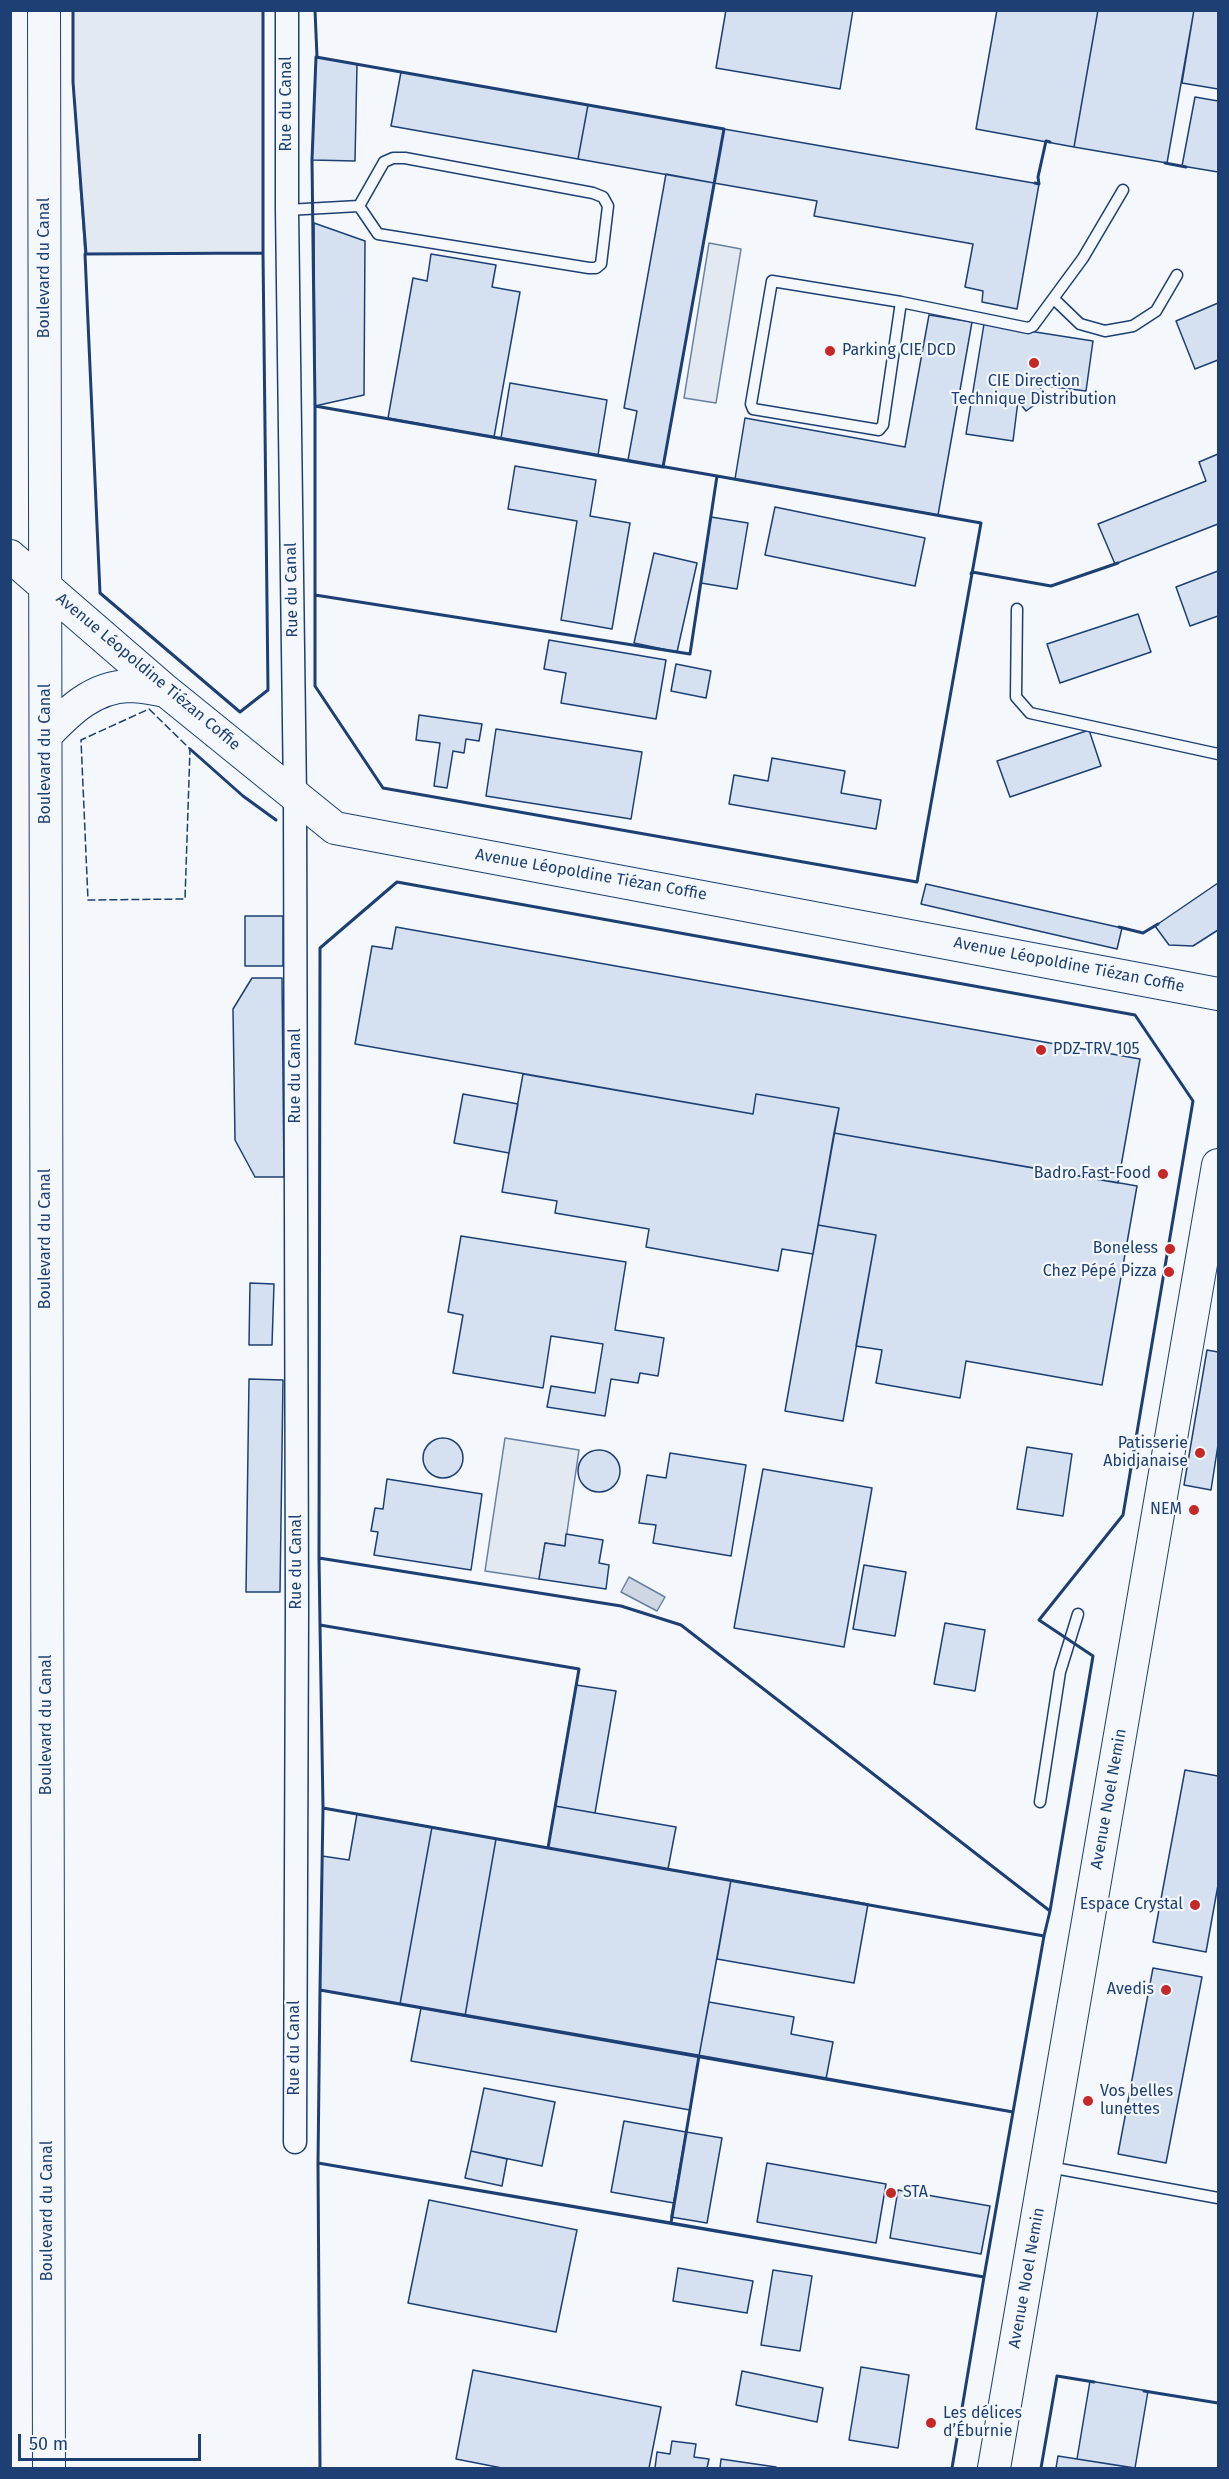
<!DOCTYPE html>
<meta charset="utf-8">
<style>
body{margin:0}
#map{position:relative;width:1229px;height:2479px;overflow:hidden;background:#f4f7fb;font-family:"Fira Sans",sans-serif}
canvas{display:block}
.frame{position:absolute;inset:0;border:12px solid #1d3f73;pointer-events:none}
.scale{position:absolute;left:18px;top:2434px;width:183px;height:27px;box-sizing:border-box;border:3px solid #1d3f73;border-top:0;padding-left:8px;font-size:18px;line-height:21px;white-space:nowrap;color:#1d3f73;-webkit-text-stroke:4px #f4f7fb;paint-order:stroke}
</style>
<div id="map">
<canvas width="1229" height="2479"></canvas>
<div class="frame"></div>
<div class="scale">50 m</div>
</div>
<script>
const ctx = document.querySelector('canvas').getContext('2d');
ctx.lineJoin = 'round';
function paint(path, color) { ctx.fillStyle = color; ctx.fill(path, 'evenodd'); }
function stroke(path, color, width, dash) { ctx.strokeStyle = color; ctx.lineWidth = width; ctx.lineCap = dash ? 'butt' : 'round'; ctx.setLineDash(dash || []); ctx.stroke(path); }
function drawText(font, color, halo, rows, align = 'center') {
  ctx.font = font + ' "Fira Sans",sans-serif'; ctx.lineWidth = 4.5; ctx.setLineDash([]); ctx.textBaseline = 'middle'; ctx.strokeStyle = halo; ctx.fillStyle = color; for (const [text, x, y, turn = 0] of rows) {
    ctx.save(); ctx.translate(x, y); ctx.rotate((+turn || 0) * Math.PI / 180); ctx.textAlign = isNaN(turn) ? turn : align; if (halo) ctx.strokeText(text, 0, 0); ctx.fillText(text, 0, 0); ctx.restore();
  }
}
const green = new Path2D(`
 M 73,11 L 263,11 L 263,253 L 85,254 L 73,82 Z
 M 709,243 L 741,249 L 716,403 L 684,398 Z
 M 505,1438 L 579,1450 L 565,1546 L 545,1543 L 539,1579 L 485,1571 Z`);
paint(green, '#e3e9f0');
stroke(green, '#687fa3', 1.5);
const water = new Path2D(`
 M 629,1577 L 665,1597 L 657,1611 L 621,1592 Z`);
paint(water, '#cfd7e4');
stroke(water, '#687fa3', 1.5);
const building = new Path2D(`
 M 726,10 L 853,10 L 840,89 L 716,68 Z
 M 997,10 L 1098,10 L 1074,147 L 976,129 Z
 M 1098,10 L 1194,10 L 1167,163 L 1074,147 Z
 M 1194,10 L 1218,10 L 1218,89 L 1182,83 Z
 M 316,57 L 357,64 L 355,161 L 312,160 Z
 M 401,72 L 588,105 L 578,159 L 391,126 Z
 M 1195,97 L 1218,101 L 1218,172 L 1182,166 Z
 M 588,105 L 724,129 L 714,183 L 578,159 Z
 M 724,129 L 1039,184 L 1017,309 L 982,302 L 983,291 L 965,287 L 973,244 L 814,216 L 817,201 L 714,183 Z
 M 666,174 L 714,183 L 663,467 L 628,460 L 637,411 L 624,408 Z
 M 314,223 L 365,241 L 364,395 L 315,406 Z
 M 431,254 L 496,265 L 492,287 L 520,292 L 494,437 L 388,418 L 413,278 L 427,281 Z
 M 1218,303 L 1218,360 L 1195,369 L 1176,321 Z
 M 929,315 L 972,322 L 938,515 L 735,479 L 745,418 L 905,447 Z
 M 984,324 L 1093,341 L 1086,391 L 1038,385 L 1047,396 L 1026,411 L 1018,401 L 1013,441 L 966,434 Z
 M 510,383 L 607,400 L 598,455 L 501,438 Z
 M 1218,454 L 1218,524 L 1115,564 L 1098,524 L 1206,481 L 1199,462 Z
 M 515,466 L 596,480 L 590,516 L 630,523 L 612,629 L 561,620 L 577,521 L 508,509 Z
 M 775,507 L 925,538 L 915,586 L 765,555 Z
 M 711,517 L 748,523 L 737,589 L 701,583 Z
 M 654,553 L 697,563 L 677,652 L 634,643 Z
 M 1218,571 L 1218,616 L 1190,626 L 1176,587 Z
 M 1138,614 L 1151,652 L 1060,683 L 1047,644 Z
 M 549,640 L 666,660 L 656,719 L 561,703 L 566,673 L 544,669 Z
 M 676,664 L 711,671 L 706,698 L 671,691 Z
 M 419,715 L 482,724 L 479,741 L 466,739 L 464,753 L 453,751 L 447,788 L 434,786 L 440,743 L 416,740 Z
 M 496,729 L 642,752 L 631,819 L 486,796 Z
 M 1089,730 L 1101,766 L 1010,797 L 997,761 Z
 M 772,758 L 845,771 L 841,793 L 881,800 L 876,829 L 729,804 L 734,775 L 768,781 Z
 M 1218,883 L 1218,930 L 1193,946 L 1169,945 L 1155,926 Z
 M 926,884 L 1122,928 L 1117,949 L 921,904 Z
 M 245,916 L 283,916 L 283,966 L 245,966 Z
 M 396,927 L 1140,1059 L 1118,1183 L 834,1133 L 839,1108 L 756,1094 L 753,1114 L 355,1044 L 372,946 L 392,949 Z
 M 252,978 L 282,978 L 284,1177 L 255,1177 L 235,1140 L 233,1009 Z
 M 523,1074 L 753,1114 L 756,1094 L 839,1108 L 813,1254 L 782,1249 L 778,1271 L 646,1247 L 649,1229 L 555,1213 L 557,1201 L 502,1192 Z
 M 463,1094 L 518,1104 L 509,1153 L 454,1143 Z
 M 834,1133 L 1137,1186 L 1102,1385 L 966,1361 L 960,1398 L 876,1383 L 882,1350 L 856,1346 L 876,1235 L 818,1225 Z
 M 818,1225 L 876,1235 L 843,1421 L 785,1411 Z
 M 461,1236 L 626,1262 L 615,1330 L 664,1338 L 658,1376 L 640,1373 L 638,1383 L 611,1379 L 605,1416 L 547,1407 L 551,1386 L 595,1393 L 603,1344 L 551,1336 L 543,1388 L 453,1373 L 463,1315 L 448,1312 Z
 M 250,1283 L 274,1284 L 272,1345 L 249,1345 Z
 M 1207,1350 L 1218,1352 L 1218,1445 L 1211,1490 L 1184,1485 Z
 M 249,1379 L 283,1380 L 280,1592 L 246,1592 Z
 M423 1458a20 20 0 1 1 40 0a20 20 0 1 1-40 0Z
 M 1027,1447 L 1072,1454 L 1063,1516 L 1017,1509 Z
 M578 1471a21 21 0 1 1 42 0a21 21 0 1 1-42 0Z
 M 670,1453 L 746,1465 L 731,1556 L 653,1543 L 656,1525 L 639,1523 L 647,1475 L 666,1478 Z
 M 763,1469 L 872,1488 L 844,1647 L 734,1628 Z
 M 387,1479 L 482,1494 L 471,1570 L 374,1555 L 378,1532 L 371,1531 L 375,1508 L 383,1509 Z
 M 566,1534 L 603,1540 L 599,1563 L 609,1565 L 606,1589 L 539,1579 L 545,1543 L 565,1546 Z
 M 864,1565 L 906,1572 L 895,1636 L 853,1629 Z
 M 945,1623 L 985,1630 L 975,1691 L 934,1684 Z
 M 576,1685 L 616,1691 L 595,1813 L 555,1806 Z
 M 1185,1770 L 1218,1776 L 1218,1885 L 1206,1952 L 1153,1942 Z
 M 555,1806 L 676,1827 L 668,1869 L 548,1848 Z
 M 357,1814 L 432,1827 L 400,2004 L 320,1990 L 322,1856 L 349,1860 Z
 M 432,1827 L 496,1839 L 465,2016 L 400,2004 Z
 M 496,1839 L 731,1880 L 699,2056 L 465,2016 Z
 M 731,1880 L 868,1904 L 854,1983 L 717,1959 Z
 M 1153,1968 L 1202,1977 L 1166,2163 L 1118,2154 Z
 M 709,2002 L 794,2017 L 791,2034 L 833,2042 L 826,2079 L 699,2056 Z
 M 421,2008 L 699,2056 L 690,2110 L 411,2061 Z
 M 484,2088 L 555,2102 L 542,2166 L 471,2151 Z
 M 624,2121 L 686,2132 L 674,2203 L 611,2192 Z
 M 686,2132 L 722,2138 L 707,2223 L 671,2217 Z
 M 471,2151 L 507,2159 L 502,2186 L 465,2178 Z
 M 767,2163 L 886,2184 L 876,2243 L 757,2222 Z
 M 898,2190 L 990,2206 L 981,2254 L 890,2238 Z
 M 429,2200 L 577,2230 L 556,2332 L 408,2303 Z
 M 678,2268 L 753,2281 L 747,2313 L 673,2301 Z
 M 773,2270 L 812,2276 L 800,2351 L 761,2345 Z
 M 861,2367 L 909,2375 L 898,2448 L 849,2440 Z
 M 473,2370 L 661,2407 L 649,2468 L 502,2468 L 456,2459 Z
 M 742,2371 L 823,2388 L 817,2422 L 736,2405 Z
 M 1090,2381 L 1148,2391 L 1135,2468 L 1077,2459 Z
 M 672,2441 L 696,2444 L 694,2457 L 709,2459 L 707,2468 L 655,2468 L 657,2452 L 670,2454 Z
 M 1058,2456 L 1134,2468 L 1056,2468 Z
 M 721,2459 L 776,2467 L 776,2468 L 720,2468 Z`);
paint(building, '#d5e0f0');
stroke(building, '#1d3f73', 1.5);
const lane = new Path2D(`
 M 393,158 L 405,158 L 593,193 L 603,197 L 608,206 L 601,264 L 596,268 L 589,268 L 378,234 L 359,206 L 384,162 Z
 M 287,210 L 359,206
 M 1054,299 L 1080,324 L 1105,331 L 1133,326 L 1156,311 L 1177,275
 M 901,302 L 883,425 L 879,430 L 753,409 L 751,404 L 772,281 L 901,302 L 1028,328 L 1033,326 L 1083,258 L 1123,190
 M 1017,609 L 1016,697 L 1030,713 L 1218,754
 M 1040,1802 L 1060,1672 L 1078,1614
 M 1049,2167 L 1218,2198`);
const street = new Path2D(`
 M 287,10 L 287,210 L 295,796 L 297,1611 L 295,2142`);
const secondary = new Path2D(`
 M 44,10 L 49,2468
 M 10,556 L 166,691 L 335,828 L 1218,994
 M 46,735 C 69,711 93,687 129,686 C 141,686 154,689 166,691
 M 994,2468 L 1218,1165`);
stroke(lane, '#1d3f73', 13);
stroke(street, '#1d3f73', 25);
stroke(secondary, '#1d3f73', 34);
stroke(lane, '#f4f7fb', 10);
stroke(street, '#f4f7fb', 22);
stroke(secondary, '#f4f7fb', 32);
stroke(new Path2D(`
 M 149,709 L 190,749 L 185,899 L 88,900 L 81,740 Z`), '#1d3f73', 1.5, [8, 3]);
stroke(new Path2D(`
 M 73,10 L 73,82 L 86,254
 M 263,10 L 263,253
 M 315,10 L 317,57
 M 316,57 L 724,129 L 663,467 L 315,406 L 312,160 Z
 M 1165,163 L 1186,167
 M 1035,183 L 1039,184 L 1038,177 L 1046,141 L 1050,142
 M 263,253 L 268,690 L 240,712 L 100,593 L 85,254 Z
 M 315,406 L 717,476 L 690,654 L 315,595 Z
 M 717,476 L 981,523 L 917,882 L 383,788 L 315,686 L 315,595 L 690,654 Z
 M 971,574 L 972,572 L 1051,586 L 1118,563
 M 190,749 L 243,796 L 276,820
 M 397,882 L 1135,1015 L 1193,1101 L 1123,1515 L 1039,1620 L 1093,1656 L 1050,1911 L 681,1625 L 621,1606 L 319,1558 L 320,948 Z
 M 1119,927 L 1143,933 L 1158,924
 M 319,1558 L 621,1606 L 681,1625 L 1050,1911 L 1044,1936 L 548,1848 L 579,1669 L 320,1625 Z
 M 320,1625 L 579,1669 L 548,1848 L 323,1808 Z
 M 323,1808 L 1044,1936 L 1013,2112 L 320,1990 Z
 M 320,1990 L 699,2056 L 671,2223 L 318,2163 Z
 M 699,2056 L 1013,2112 L 984,2277 L 671,2223 Z
 M 1144,2391 L 1218,2403
 M 320,2468 L 318,2163 L 984,2277 L 952,2468
 M 1041,2468 L 1057,2376 L 1094,2382`), '#1d3f73', 3);
for (const [x, y, r, color] of [
 [830,351,6,"#c62828"],
 [1034,363,6,"#c62828"],
 [1041,1050,6,"#c62828"],
 [1163,1174,6,"#c62828"],
 [1170,1249,6,"#c62828"],
 [1169,1272,6,"#c62828"],
 [1200,1453,6,"#c62828"],
 [1194,1510,6,"#c62828"],
 [1195,1905,6,"#c62828"],
 [1166,1990,6,"#c62828"],
 [1088,2101,6,"#c62828"],
 [891,2193,6,"#c62828"],
 [931,2423,6,"#c62828"]
]) { const dot = new Path2D(); dot.arc(x, y, r, 0, 2 * Math.PI); ctx.fillStyle = color; ctx.fill(dot); stroke(dot, '#f4f7fb', 2); }
drawText('16px', '#1d3f73', '#f4f7fb', [
 ["Rue du Canal",287,104,-90],
 ["Boulevard du Canal",45,268,-90],
 ["Rue du Canal",292,590,-91],
 ["Avenue Léopoldine Tiézan Coffie",148,672,40],
 ["Boulevard du Canal",46,754,-90],
 ["Avenue Léopoldine Tiézan Coffie",591,875,10],
 ["Avenue Léopoldine Tiézan Coffie",1069,965,11],
 ["Rue du Canal",296,1076,-90],
 ["Boulevard du Canal",46,1239,-90],
 ["Rue du Canal",297,1562,-90],
 ["Boulevard du Canal",47,1725,-90],
 ["Avenue Noel Nemin",1109,1799,-80],
 ["Rue du Canal",295,2048,-90],
 ["Boulevard du Canal",48,2211,-90],
 ["Avenue Noel Nemin",1027,2278,-80]
]);
drawText('16px', '#1d3f73', '#f4f7fb', [
 ["Parking CIE DCD",842,351,"left"],
 ["CIE Direction",1034,382,"center"],
 ["Technique Distribution",1034,400,"center"],
 ["PDZ TRV 105",1053,1050,"left"],
 ["Badro Fast-Food",1151,1174],
 ["Boneless",1158,1249],
 ["Chez Pépé Pizza",1157,1272],
 ["Patisserie",1188,1444],
 ["Abidjanaise",1188,1462],
 ["NEM",1182,1510],
 ["Espace Crystal",1183,1905],
 ["Avedis",1154,1990],
 ["Vos belles",1100,2092,"left"],
 ["lunettes",1100,2110,"left"],
 ["STA",903,2193,"left"],
 ["Les délices",943,2414,"left"],
 ["d’Éburnie",943,2432,"left"]
], 'right');
</script>
